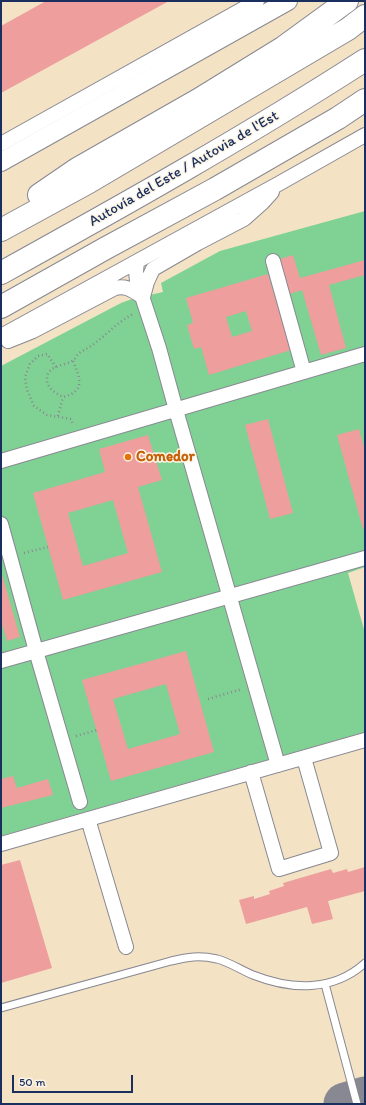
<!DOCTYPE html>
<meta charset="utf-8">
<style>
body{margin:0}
#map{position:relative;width:366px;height:1105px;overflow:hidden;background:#f4e2c5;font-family:Itim,sans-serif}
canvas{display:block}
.frame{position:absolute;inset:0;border:2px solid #1b2f5e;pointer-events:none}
.scale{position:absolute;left:12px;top:1075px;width:121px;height:18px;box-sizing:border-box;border:2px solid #1b2f5e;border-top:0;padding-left:5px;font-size:12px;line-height:14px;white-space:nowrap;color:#1b2f5e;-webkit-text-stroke:3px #fcf5e5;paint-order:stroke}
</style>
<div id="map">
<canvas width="366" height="1105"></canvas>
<div class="frame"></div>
<div class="scale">50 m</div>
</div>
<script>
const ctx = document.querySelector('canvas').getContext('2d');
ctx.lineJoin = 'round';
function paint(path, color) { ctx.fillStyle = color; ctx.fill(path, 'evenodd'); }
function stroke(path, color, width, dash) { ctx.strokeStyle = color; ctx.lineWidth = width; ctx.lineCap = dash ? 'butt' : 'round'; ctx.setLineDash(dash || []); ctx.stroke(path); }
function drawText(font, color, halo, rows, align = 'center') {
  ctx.font = font + ' Itim,sans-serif'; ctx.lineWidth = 3; ctx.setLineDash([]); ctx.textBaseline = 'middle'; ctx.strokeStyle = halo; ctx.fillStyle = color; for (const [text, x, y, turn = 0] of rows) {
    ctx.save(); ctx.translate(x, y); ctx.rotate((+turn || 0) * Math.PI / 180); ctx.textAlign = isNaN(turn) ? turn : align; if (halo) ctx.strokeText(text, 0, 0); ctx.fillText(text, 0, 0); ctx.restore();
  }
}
paint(new Path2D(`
 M 365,211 L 365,567 L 348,573 L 365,633 L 365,732 L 1,836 L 1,366 L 121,303 L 132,299 L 163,292 L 161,283 L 220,251 Z`), '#7fd293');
stroke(new Path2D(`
 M 345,1104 L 365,1098`), '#888892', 43);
paint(new Path2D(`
 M 46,1 L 169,1 L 1,93 L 1,26 Z
 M 293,255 L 300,278 L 365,260 L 365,275 L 329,285 L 346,348 L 321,355 L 302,290 L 286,295 L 277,260 Z
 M 268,274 L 291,350 L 209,375 L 201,347 L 194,349 L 187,325 L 193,323 L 186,298 ZM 246,311 L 252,331 L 232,337 L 226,317 Z
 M 268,419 L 293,513 L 270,519 L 245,425 Z
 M 359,429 L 365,451 L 365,528 L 363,529 L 337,435 Z
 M 148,435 L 162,480 L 138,487 L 162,572 L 63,600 L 33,493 L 105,472 L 99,449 ZM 113,500 L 128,553 L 83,566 L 68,513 Z
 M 1,571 L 20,637 L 7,641 L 1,621 Z
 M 186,651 L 214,752 L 111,781 L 82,680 ZM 166,684 L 180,734 L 128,749 L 113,699 Z
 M 13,776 L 17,788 L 48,779 L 53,795 L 1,808 L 1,779 Z
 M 20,860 L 52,968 L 1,983 L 1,865 Z
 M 365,867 L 365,891 L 328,901 L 333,919 L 312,924 L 307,907 L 246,924 L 239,900 L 254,896 L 254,899 L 270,894 L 269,891 L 284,886 L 283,883 L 331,869 L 333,873 L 347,869 L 348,872 Z`), '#ed9e9d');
const service = new Path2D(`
 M 325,984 L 357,1104
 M 1,1008 L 171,961 C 188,957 199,955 217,959 C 229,962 241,970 253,975 C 291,990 333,992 365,963`);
const minor = new Path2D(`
 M 1,144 L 257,1
 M 273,261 L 304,372
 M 137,262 L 136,271 L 137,281 L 159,348 L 176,410 L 278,765
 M 143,297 L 147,282 L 153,269 L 198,243 L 244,219 L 262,203 L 272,192
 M 1,336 L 280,183 L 365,135
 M 8,341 L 33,331 L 115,288 C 127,285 133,291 143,297
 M 1,461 L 365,354
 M 1,524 L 36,651 L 80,802
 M 1,661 L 365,558
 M 251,772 L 279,869 L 331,853 L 304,758
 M 88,819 L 126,947
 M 1,844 L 365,740`);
const tertiary = new Path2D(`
 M 1,162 L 288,1`);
const motorway = new Path2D(`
 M 39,195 L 77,169 L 198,100 L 284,47 L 347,1
 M 1,230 L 89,182 L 348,29 L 365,16
 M 1,273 C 124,205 247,136 365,60
 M 1,307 L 106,248 L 215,189 L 338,118 L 365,100`);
stroke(service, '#888892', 9);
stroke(minor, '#888892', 16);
stroke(tertiary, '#888892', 20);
stroke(motorway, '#888892', 24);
stroke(new Path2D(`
 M 73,361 C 80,378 86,391 63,397 C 55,393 46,388 47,377 C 49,365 64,366 72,361 C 75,360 76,356 78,354 C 83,350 89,348 94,344 C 107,334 118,322 133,314
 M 56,367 L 47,354 L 38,356 L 30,364 L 25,377 L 27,390 L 34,406 L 47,415 L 71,419 L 73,425
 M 58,416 L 63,397
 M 24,553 L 48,547
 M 208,699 L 242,689
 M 76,736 L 97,730`), '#888892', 2.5, [1, 3]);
stroke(service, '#fff', 7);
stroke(minor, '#fff', 14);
stroke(tertiary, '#fff', 18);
stroke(motorway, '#fff', 22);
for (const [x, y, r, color] of [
 [128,457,4,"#e8710a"]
]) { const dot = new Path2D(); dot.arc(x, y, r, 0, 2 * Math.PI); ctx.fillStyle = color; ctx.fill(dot); stroke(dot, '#fcf5e5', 1.5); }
drawText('15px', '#1b2f5e', '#fcf5e5', [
 ["Autovía del Este / Autovia de l'Est",184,169,-30]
]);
drawText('bold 15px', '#c56008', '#fcf5e5', [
 ["Comedor",136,457]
], 'left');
</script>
